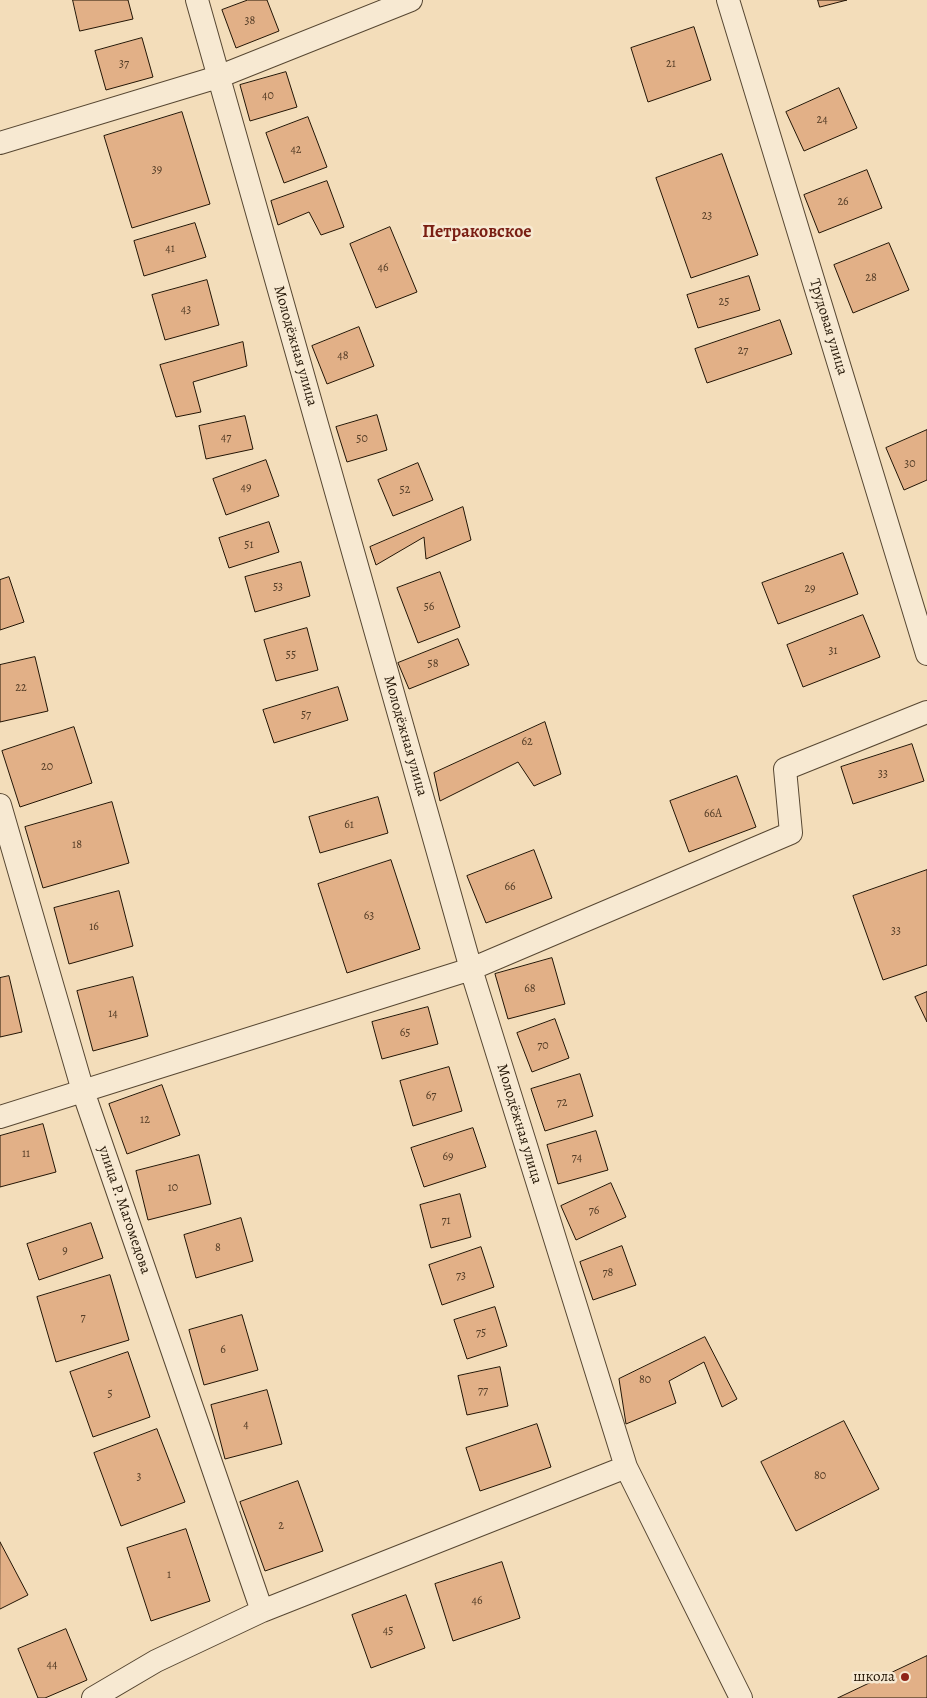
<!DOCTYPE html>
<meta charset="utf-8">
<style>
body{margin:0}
canvas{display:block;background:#f3ddba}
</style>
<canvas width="927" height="1698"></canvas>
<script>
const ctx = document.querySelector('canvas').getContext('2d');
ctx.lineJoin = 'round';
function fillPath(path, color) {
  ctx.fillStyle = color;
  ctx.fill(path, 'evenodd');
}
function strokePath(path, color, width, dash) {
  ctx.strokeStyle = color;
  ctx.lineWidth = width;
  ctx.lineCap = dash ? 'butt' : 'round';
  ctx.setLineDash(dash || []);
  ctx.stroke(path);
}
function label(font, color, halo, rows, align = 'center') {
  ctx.font = font + ' Alegreya,serif';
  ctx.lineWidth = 5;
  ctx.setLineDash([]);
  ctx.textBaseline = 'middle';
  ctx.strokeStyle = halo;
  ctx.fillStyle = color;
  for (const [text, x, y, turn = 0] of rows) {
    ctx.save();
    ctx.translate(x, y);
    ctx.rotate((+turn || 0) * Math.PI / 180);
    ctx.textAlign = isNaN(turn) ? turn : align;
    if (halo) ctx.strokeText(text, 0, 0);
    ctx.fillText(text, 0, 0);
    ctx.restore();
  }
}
const building = new Path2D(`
 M73,0H128L133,19L80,31Z
 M248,0H267L279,31L236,48L222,10Z
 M818,0H847L820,7Z
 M694,27L711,80L648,102L631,48Z
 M142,38L153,77L106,90L95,51Z
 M286,72L297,107L250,121L240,85Z
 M839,88L857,128L804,151L786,112Z
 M182,112L210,204L132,228L104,136Z
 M308,117L327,167L284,183L266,133Z
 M722,154L758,255L691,278L656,178Z
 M867,170L882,208L819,233L804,195Z
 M327,181L344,227L321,235L309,212L278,225L271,201Z
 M195,223L206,257L144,276L134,241Z
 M390,227L417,292L376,308L350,244Z
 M889,243L909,290L853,313L834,265Z
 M749,276L760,310L698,328L687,295Z
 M207,280L219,325L165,340L152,295Z
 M780,320L792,354L707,383L695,349Z
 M359,327L374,366L327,384L312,346Z
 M243,342L247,366L193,382L201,412L176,417L160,365Z
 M377,415L387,450L347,462L336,427Z
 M245,416L253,449L206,459L199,426Z
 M927,430V480L904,490L886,448Z
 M266,460L279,496L226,515L213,479Z
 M418,463L433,500L393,516L378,480Z
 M463,507L471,540L426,559L424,537L376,565L370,547Z
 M269,522L279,552L229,568L219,538Z
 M843,553L858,594L778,624L762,583Z
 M301,562L310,596L255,612L245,577Z
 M440,572L460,627L418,643L397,588Z
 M9,577L24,622L0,630V580Z
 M863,615L880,657L803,687L787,645Z
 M307,628L318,670L276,681L264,640Z
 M458,639L469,665L409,689L398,663Z
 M35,657L48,711L0,722V665Z
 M338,687L348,720L274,743L263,710Z
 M545,722L561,774L534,786L518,762L440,801L434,773Z
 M74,727L92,783L20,807L2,751Z
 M912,744L924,781L853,804L841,767Z
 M737,776L756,827L689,852L670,801Z
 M378,797L388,833L320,853L309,817Z
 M112,802L129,863L43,888L25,827Z
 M534,850L552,898L486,923L467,876Z
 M391,860L420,949L347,973L318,884Z
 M927,870V965L883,980L853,896Z
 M119,891L133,946L69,964L54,908Z
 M552,958L565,1004L508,1019L495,974Z
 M9,976L22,1032L0,1037V978Z
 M133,977L148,1036L93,1051L77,991Z
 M927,992V1022L915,997Z
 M428,1007L438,1044L382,1059L372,1022Z
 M555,1019L569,1058L532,1072L517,1033Z
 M449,1067L462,1111L413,1126L400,1081Z
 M580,1074L593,1116L545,1131L531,1089Z
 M162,1085L180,1135L127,1154L109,1104Z
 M43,1124L56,1172L0,1187V1136Z
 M473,1128L486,1167L424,1187L411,1148Z
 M596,1131L608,1170L558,1184L547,1145Z
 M199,1155L211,1204L148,1220L136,1171Z
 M611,1183L626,1217L576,1240L561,1206Z
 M460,1194L471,1237L431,1248L420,1205Z
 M241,1218L253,1261L196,1278L184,1235Z
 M91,1223L103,1258L39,1280L27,1244Z
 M622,1246L636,1285L593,1300L580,1262Z
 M481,1247L494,1287L442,1305L429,1265Z
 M110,1275L129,1340L56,1362L37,1297Z
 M495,1307L507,1346L467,1359L454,1320Z
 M242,1315L258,1370L204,1385L189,1330Z
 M705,1337L737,1399L722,1407L704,1362L669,1381L676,1403L626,1424L619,1379Z
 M128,1352L150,1417L93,1437L70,1372Z
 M500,1367L508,1406L467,1415L458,1376Z
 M267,1390L282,1444L225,1459L211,1405Z
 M844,1421L879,1489L796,1531L761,1462Z
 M537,1424L551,1467L480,1491L466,1448Z
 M157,1429L185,1502L121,1526L94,1453Z
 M298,1481L323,1551L265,1571L240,1502Z
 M186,1529L210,1601L151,1621L127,1548Z
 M0,1542L28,1595L0,1609Z
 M502,1562L520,1618L453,1641L435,1584Z
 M406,1595L425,1648L371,1668L352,1615Z
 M66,1629L87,1680L45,1698H38L18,1649Z
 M927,1656V1698H838Z`);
fillPath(building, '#e2b087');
strokePath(building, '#231505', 1);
const minor = new Path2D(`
 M197,0L471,969L626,1467
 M728,0L927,654
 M0,143L218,77L411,0
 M0,805L83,1091L262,1611
 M0,1117L471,969L791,833L785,769L927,712
 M93,1698L156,1661L262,1611L626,1467L741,1698`);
strokePath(minor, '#574732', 24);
strokePath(minor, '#f7e9d2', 22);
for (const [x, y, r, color] of [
 [905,1677,5,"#8f2418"]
]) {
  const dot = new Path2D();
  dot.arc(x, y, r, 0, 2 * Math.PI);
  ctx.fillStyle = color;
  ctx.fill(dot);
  strokePath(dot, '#f7e9d2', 2);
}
label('12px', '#533c26', null, [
 ["38",250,21],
 ["37",124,64],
 ["21",671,64],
 ["40",268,96],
 ["24",822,120],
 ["42",296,150],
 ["39",157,170],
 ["26",843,202],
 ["23",707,216],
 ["41",170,249],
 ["46",383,268],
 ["28",871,278],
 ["25",724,302],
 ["43",186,310],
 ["27",743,351],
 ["48",343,356],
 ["47",226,438],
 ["50",362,439],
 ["30",910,464],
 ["49",246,488],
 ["52",405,490],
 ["51",249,545],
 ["53",278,587],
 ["29",810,589],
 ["56",429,607],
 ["31",833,651],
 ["55",291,655],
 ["58",433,664],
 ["22",21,688],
 ["57",306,715],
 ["62",527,742],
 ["20",47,767],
 ["33",883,774],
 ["66А",713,814],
 ["61",349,825],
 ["18",77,845],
 ["66",510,887],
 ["63",369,916],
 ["16",94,927],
 ["33",896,931],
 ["68",530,989],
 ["14",113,1014],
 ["65",405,1033],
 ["70",543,1046],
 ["67",431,1096],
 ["72",562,1103],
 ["12",145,1120],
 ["11",26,1154],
 ["69",448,1157],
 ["74",577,1158],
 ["10",173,1188],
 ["76",594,1211],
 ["71",446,1221],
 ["8",218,1248],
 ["9",65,1251],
 ["78",608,1273],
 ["73",461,1276],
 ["7",83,1318],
 ["75",481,1333],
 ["6",223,1350],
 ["80",645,1380],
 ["77",483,1391],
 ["5",110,1394],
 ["4",246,1425],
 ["80",820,1476],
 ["3",139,1477],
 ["2",281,1526],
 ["1",169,1575],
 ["46",477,1601],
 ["45",388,1631],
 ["44",52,1665]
]);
label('15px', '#231505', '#f7e9d2', [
 ["Трудовая улица",828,327,73],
 ["Молодёжная улица",295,346,74],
 ["Молодёжная улица",405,736,74],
 ["Молодёжная улица",519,1124,73],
 ["улица Р. Магомедова",124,1210,71]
]);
label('15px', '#231505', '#f7e9d2', [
 ["школа",895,1677]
], 'right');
label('bold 18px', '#7a1f14', '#f7e9d2', [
 ["Петраковское",477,233]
]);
</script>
